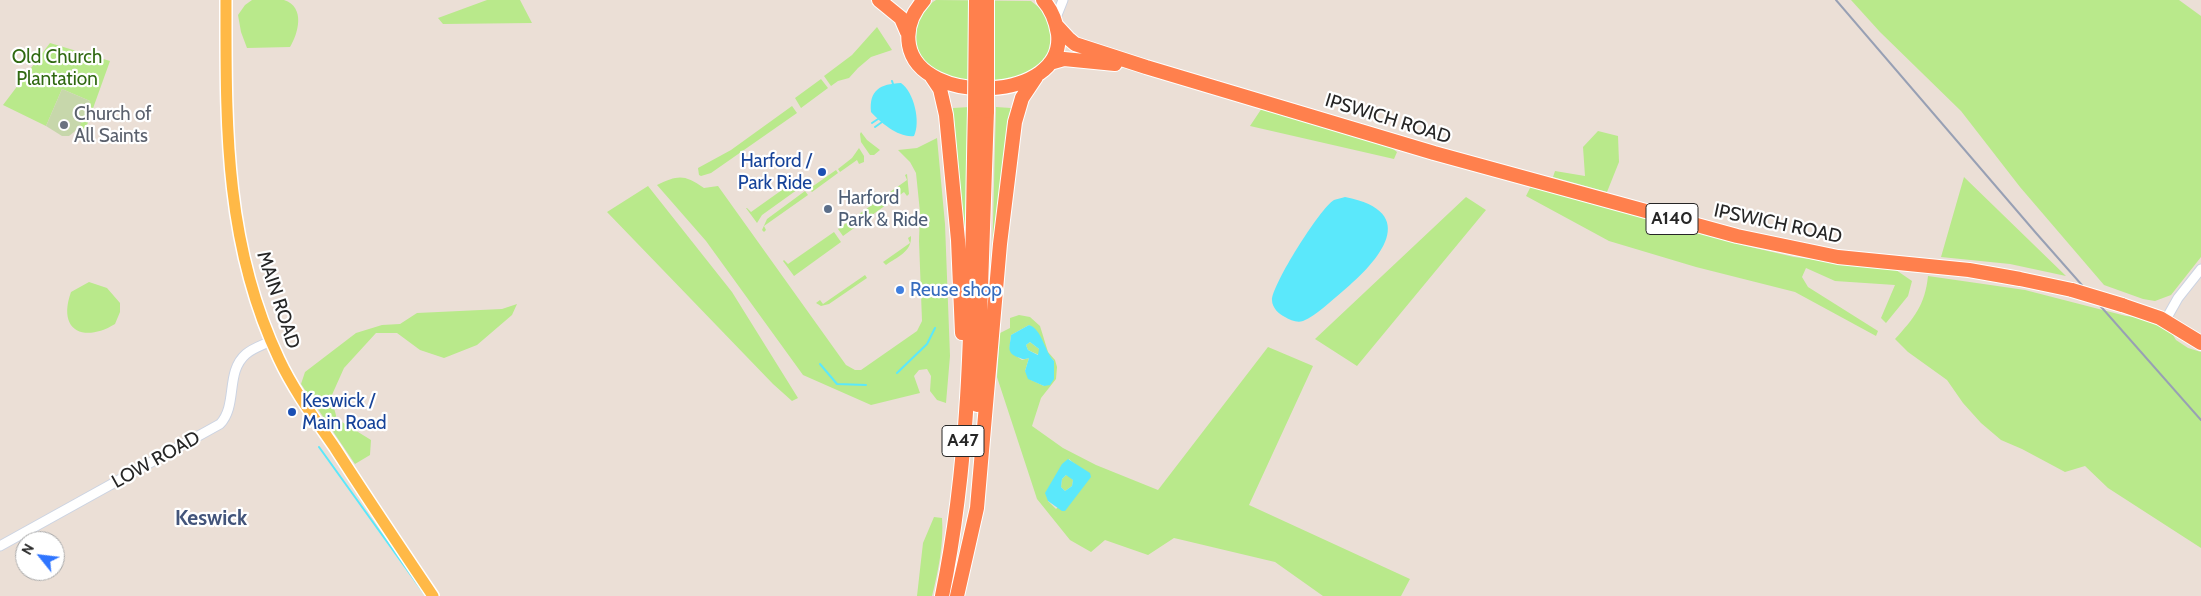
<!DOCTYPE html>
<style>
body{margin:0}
#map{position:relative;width:2201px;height:596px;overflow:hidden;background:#ebdfd6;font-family:Cabin,sans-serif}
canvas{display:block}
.north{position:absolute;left:15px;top:531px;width:50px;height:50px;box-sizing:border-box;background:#fff;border:1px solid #a8a8a8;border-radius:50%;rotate:299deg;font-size:14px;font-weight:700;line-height:20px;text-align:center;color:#262626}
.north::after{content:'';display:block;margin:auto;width:18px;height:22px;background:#2f75ff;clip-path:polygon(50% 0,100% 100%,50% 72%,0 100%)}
</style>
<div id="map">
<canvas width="2201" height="596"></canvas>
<div class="north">N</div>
</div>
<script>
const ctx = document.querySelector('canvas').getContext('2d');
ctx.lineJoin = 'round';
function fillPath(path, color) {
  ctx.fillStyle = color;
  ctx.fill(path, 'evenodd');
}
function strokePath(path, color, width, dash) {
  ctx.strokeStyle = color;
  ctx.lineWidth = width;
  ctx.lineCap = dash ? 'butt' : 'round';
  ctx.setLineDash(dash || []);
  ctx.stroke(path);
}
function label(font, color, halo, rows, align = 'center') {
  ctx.font = font + ' Cabin,sans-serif';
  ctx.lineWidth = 4.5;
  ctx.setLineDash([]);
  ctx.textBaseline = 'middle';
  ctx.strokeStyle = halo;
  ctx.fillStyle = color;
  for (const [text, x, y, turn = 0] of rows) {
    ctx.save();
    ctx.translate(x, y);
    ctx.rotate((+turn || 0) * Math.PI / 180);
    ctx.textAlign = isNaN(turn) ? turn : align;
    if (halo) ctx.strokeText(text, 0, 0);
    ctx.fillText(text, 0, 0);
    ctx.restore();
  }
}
fillPath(new Path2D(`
 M252,0C262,0 276,0 284,0C306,7 298,34 290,47L247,48L241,32L238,15L245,5Z
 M487,0H520L532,23L443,24L438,18Z
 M936,0L1031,1L1041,9L1048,21L1051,33L1049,52L1037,70L1001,83L953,80L928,69C924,60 916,49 915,40C912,24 923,8 936,0Z
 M1851,0H2179L2201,16V257L2171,295L2155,301L2143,299L2104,285L2020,187L1961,111L1880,32Z
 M877,27L892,50L871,57L858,68L849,78L838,81L831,86L824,76L852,55Z
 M50,43L110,61L87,125L81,132H76L90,101L62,89L46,126L3,105Z
 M821,79L828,88L801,108L795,98Z
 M792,106L797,113L711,173L701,176L699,175L698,168L731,150Z
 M970,107L968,300L953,108Z
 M996,107L1011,108L992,261Z
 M1262,108L1384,142L1397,152L1394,159L1250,126Z
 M1598,131L1618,136L1619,162L1607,192L1553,177L1555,171L1585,176L1583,147Z
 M861,132L867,140L880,150L874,155H870L861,142L860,134Z
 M937,138L945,224L950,356L946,403L937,400L930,391L931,376L927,369L919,370L914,376L920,393L871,405L803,375L706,241L657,185C678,175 684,174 704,188L718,186L846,365L855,370H861L917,331L922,321L919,241L920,212L916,173L910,162L898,150L917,148Z
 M859,148L864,156V162L859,164L857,160L840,172L838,169L852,158Z
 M836,170L838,173L812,192L809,189Z
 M907,174L909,194L907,196L904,192L843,236L838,229L907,180L905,175Z
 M1964,177L2066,276L2010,264L1941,257Z
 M796,180L801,187L762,215L757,223L746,208H747L751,212Z
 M648,186L732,292L798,398L792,401L773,384L607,212Z
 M1531,186L1746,246L1794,257L1896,270L1912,281L1908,296L1886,323L1881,318L1895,285L1835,281L1806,268L1802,277L1808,287L1878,331L1876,336L1795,292L1696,267L1609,241L1526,196Z
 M805,191L808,195L764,226L766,230L764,232L762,230L767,219Z
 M1466,197L1486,210L1357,366L1315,339Z
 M834,232L841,242L794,276L783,261L784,260L788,264Z
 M911,236C912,252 897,257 886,265L883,262L910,243L908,238Z
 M865,275L867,278L829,304L821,306L816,303L820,300L823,304Z
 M1928,276L2025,290L2126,316L2146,318L2168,327L2176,340L2188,348L2201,352V548L2108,488L2085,466L2065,472L2022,449L2001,440L1981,423L1963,403L1947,380L1908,352L1895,339C1914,318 1925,305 1928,276Z
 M89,282L107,288L120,303V312L115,324C84,343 57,331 71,292Z
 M517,304L512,315L477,345L444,358L420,350L397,333H376L344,368L331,397L337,419L371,440L370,455L355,464L301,384L305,372L356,333L382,325L400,324L417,313L502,309Z
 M1019,315L1030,317L1040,326L1048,352L1055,360L1057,367L1056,379L1041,398L1032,426L1063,448L1096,465L1158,490L1268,347L1313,366L1249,505L1410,579L1401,596H1323L1275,562L1174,538L1148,555L1105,540L1091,552L1070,540L1037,499L997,377L1000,333L1010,328V318ZM1029,325C1045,336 1041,349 1054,361L1044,386L1031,380L1025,371L1029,358L1022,360C1008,350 1009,353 1011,335ZM1069,459L1090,477L1056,509L1048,501Z
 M1030,342L1039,349V355L1028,350L1026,345Z
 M1066,475L1070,476L1073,480L1072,486L1065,491L1061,487L1062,479Z
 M934,517L942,518C944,543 938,572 932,596H917L923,543Z`), '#b9e98b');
fillPath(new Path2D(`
 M62,89L90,101L79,128L69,136H62L46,126Z`), '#c7d7ab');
fillPath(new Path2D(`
 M901,83C914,92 921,122 914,136C899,138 881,123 871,112C869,90 880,84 901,83Z
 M1345,197C1422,212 1379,261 1343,291C1331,301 1317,315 1303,321C1297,323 1290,320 1285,317C1279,314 1272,308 1272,300C1272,285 1320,208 1334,200C1337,199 1342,198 1345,197Z
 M1029,325C1042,329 1044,351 1054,361V379L1050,385L1044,386L1028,379L1025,371L1029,358C1023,360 1023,359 1017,357C1006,352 1010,347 1011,335ZM1030,342L1039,349L1038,355L1028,350L1026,345Z
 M1068,459L1090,473L1091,477L1065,511H1062L1048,501L1045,493L1062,464ZM1066,475L1073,480L1072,486L1065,491L1061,487L1062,479Z`), '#5be8fb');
strokePath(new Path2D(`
 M892,81L893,84
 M872,123L878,119
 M875,127L882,122
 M820,364L837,384L866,385
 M897,373L927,344L935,328
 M319,447L426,596`), '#5be8fb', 2);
const minor = new Path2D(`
 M1055,20L1063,0
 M2165,321L2178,298L2201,269
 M0,546L220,424C238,405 225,372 246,354C253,348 263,345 271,341`);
const major = new Path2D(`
 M226,0C226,125 224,243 279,359C294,391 315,419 335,448C367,498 400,547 433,596`);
const highway = new Path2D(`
 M879,0L901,18L907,32
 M924,0C912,13 906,27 909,45C920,107 1066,102 1058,34C1056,21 1052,10 1043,0
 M1056,25L1068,38L1075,44L1146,67L1434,153L1737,236L1838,257L1969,270L2020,279L2072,290
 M1050,63L1064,59L1115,64
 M932,77L940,89L946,115L958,240L962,333
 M2122,305L2160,318L2201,343
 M977,405L987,111
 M942,596C975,437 971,271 975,109
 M957,596L977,508L1000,244L1015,122L1022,98L1036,77`);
strokePath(minor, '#cbd3e2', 11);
strokePath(major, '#fff', 14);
strokePath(highway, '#fff', 16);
strokePath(minor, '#fff', 9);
strokePath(major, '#ffb947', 11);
strokePath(highway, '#ff804d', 14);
strokePath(new Path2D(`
 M1836,0L2036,233L2201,420`), '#98a0b4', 2);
const highwayBridge = new Path2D(`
 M975,109L976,0
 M987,111V0
 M2072,290L2122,305`);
strokePath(highwayBridge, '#fff', 16, []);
strokePath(highwayBridge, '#ff804d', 14);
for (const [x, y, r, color] of [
 [64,125,5,"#6b7280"],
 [822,172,5,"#1a4fb4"],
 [828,209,5,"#5c6f8a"],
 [900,290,5,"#3f7fe0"],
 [292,412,5,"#1a4fb4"]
]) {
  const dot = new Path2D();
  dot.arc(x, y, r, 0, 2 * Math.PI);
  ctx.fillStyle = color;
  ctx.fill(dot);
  strokePath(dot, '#fff', 2);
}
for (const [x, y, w] of [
 [1672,219,52],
 [963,441,42]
]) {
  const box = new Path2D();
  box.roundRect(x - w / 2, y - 15.5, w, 31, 4);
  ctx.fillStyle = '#fff';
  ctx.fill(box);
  strokePath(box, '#262626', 1);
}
label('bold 18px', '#262626', null, [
 ["A140",1672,219],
 ["A47",963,441]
]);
label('19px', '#306911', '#fff', [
 ["Old Church",57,57],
 ["Plantation",57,79]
]);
label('19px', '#5b616d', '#fff', [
 ["Church of",74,114],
 ["All Saints",74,136]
], 'left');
label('19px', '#262626', '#fff', [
 ["IPSWICH ROAD",1388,119,17],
 ["IPSWICH ROAD",1778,224,12],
 ["MAIN ROAD",278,300,72],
 ["LOW ROAD",156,460,-29]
]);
label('19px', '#164399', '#fff', [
 ["Harford /",812,161],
 ["Park Ride",812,183],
 ["Keswick /",302,401,"left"],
 ["Main Road",302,423,"left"]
], 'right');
label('19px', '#4e5e75', '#fff', [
 ["Harford",838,198],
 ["Park & Ride",838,220]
], 'left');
label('19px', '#366cbe', '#fff', [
 ["Reuse shop",910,290]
], 'left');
label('bold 21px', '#43557b', '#fff', [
 ["Keswick",211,519]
]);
</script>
